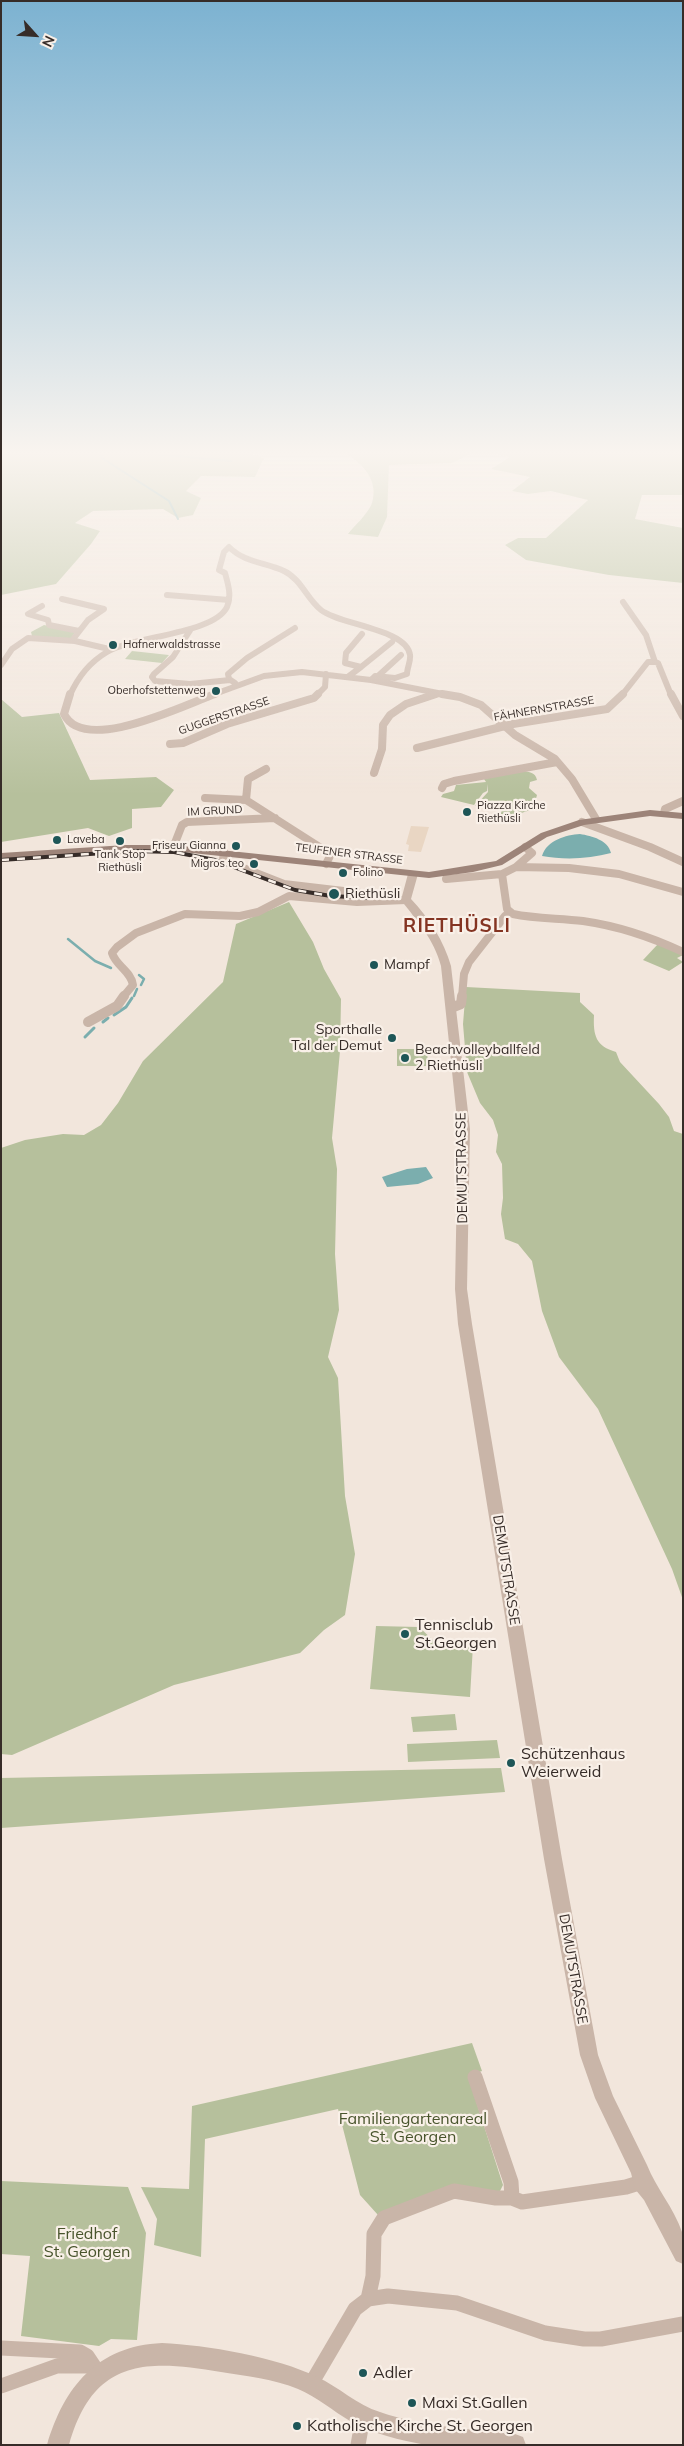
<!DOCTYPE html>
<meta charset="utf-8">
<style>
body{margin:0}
#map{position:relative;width:684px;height:2446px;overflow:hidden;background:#f2e6dc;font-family:Mulish,sans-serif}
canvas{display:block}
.frame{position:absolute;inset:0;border:2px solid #362c28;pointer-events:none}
.north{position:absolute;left:10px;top:10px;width:50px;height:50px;-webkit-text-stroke:4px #f9f0e8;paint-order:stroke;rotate:116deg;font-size:14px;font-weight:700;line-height:20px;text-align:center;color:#362c28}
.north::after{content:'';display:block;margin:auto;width:18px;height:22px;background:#362c28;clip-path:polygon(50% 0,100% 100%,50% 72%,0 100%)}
</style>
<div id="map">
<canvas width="684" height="2446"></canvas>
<div class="frame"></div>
<div class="north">N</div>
</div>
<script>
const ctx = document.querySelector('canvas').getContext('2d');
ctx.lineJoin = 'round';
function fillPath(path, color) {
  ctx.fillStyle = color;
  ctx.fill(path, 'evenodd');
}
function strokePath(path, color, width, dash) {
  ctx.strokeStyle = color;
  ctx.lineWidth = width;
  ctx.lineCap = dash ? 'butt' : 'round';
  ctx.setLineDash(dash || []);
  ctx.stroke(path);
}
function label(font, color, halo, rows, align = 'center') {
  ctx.font = font + ' Mulish,sans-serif';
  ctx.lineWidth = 4.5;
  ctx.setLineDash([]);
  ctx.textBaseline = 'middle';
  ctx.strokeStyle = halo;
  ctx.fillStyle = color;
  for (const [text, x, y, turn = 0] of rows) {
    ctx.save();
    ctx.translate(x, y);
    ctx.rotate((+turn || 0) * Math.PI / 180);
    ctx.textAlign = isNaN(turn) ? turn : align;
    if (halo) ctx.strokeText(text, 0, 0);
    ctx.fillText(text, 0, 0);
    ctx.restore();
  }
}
fillPath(new Path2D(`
 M1,453H249L264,458L255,477L201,476L186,491L201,498L193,515L178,518L163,509L93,511L75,523L100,531L91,544L56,584L1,595Z
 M344,453H473L452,463L389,465L387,517L378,537L348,534C354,526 368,514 372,503C379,480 362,462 344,453Z
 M491,453H683V495H642L635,519L683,528V583L609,575L526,560L505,545L518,538H546L588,500L551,491L528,494L512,491L530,477L491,469L510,457Z
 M44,625L75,632L71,639L32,636L31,632Z
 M132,651L169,655L162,663L125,659Z
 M1,699L22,717L59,713L90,780L156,777L174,790L161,807L132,809V828L109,836L88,828L1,842Z
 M522,771C530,772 535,772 537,780L530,782L529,788L537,795L533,809L504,819L497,814L502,812L500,810L505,807C492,797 490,801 475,806L488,792L487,784V791L483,793L474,805L441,797L443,794L454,791L456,785L486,782L484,779Z
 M289,902L313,942L324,969L341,999L340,1051L332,1138L337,1169L335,1254L339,1310L328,1357L338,1378L345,1496L355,1554L345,1615L324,1630L300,1653L174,1685L12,1755L1,1754V1148L25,1140L63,1134L84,1135L101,1125L118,1103L143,1061L223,982L236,924Z
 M658,944L683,955L677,958L683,962L669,971L643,960Z
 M466,987L580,993V1002L594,1015C593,1036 596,1046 616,1052L620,1062L659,1104L669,1117L674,1131L683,1134V1600L672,1569L598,1409L559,1357L542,1311L532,1261L518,1244L505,1239L501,1214L503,1198L502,1164L496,1152L498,1135L493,1120L480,1103L467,1072L463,1024Z
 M397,1049H427L428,1066H397Z
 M376,1626L419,1627L436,1643L473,1645L470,1697L370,1689Z
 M455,1714L457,1730L413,1732L411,1717Z
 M497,1740L500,1758L408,1762L407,1744Z
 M501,1768L505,1792L1,1828V1778Z
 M472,2043L482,2071L468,2076L503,2185L499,2193L459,2187L378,2215L360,2195L338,2109L205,2139L201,2257L154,2245L157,2219L141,2187L189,2189L192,2106Z
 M1,2181L128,2187L146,2233L137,2340L111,2339L99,2346L21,2336L30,2256L1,2254Z`), '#b6c09c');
fillPath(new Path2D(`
 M411,826L429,827L421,852L408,851L409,845L406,844Z`), '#e9d6c3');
fillPath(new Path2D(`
 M580,834C592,836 608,840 611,853C589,859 564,860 542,856C547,840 566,835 580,834Z
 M426,1167L433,1178L418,1184L387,1187L382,1177L407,1169Z`), '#7baeae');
strokePath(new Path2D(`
 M101,453L102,458L169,501L178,519
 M144,453L231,461`), '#7baeae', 2);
strokePath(new Path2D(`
 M68,939L95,961L111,968
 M139,975L144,979L141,985
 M134,996L137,989`), '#7baeae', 2.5);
strokePath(new Path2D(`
 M114,1015L126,1007L132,998
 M103,1022L108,1018
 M85,1037L94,1028`), '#7baeae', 3);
strokePath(new Path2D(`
 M167,595L229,600
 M62,599L104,609L88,620L74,638L75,641
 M623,602L646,635L655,662L658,663L671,695
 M42,606L28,614L48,620L49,625L79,631
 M191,629L173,657L154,674L152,677L155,681L190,684L230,680
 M1,665L12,649L28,638L75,641L109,649
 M361,667L392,642
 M349,676L361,667L345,663L346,653L362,634
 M378,676L401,655
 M371,680L448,695
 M235,683L229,679L228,674L247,658L295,628
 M70,695C78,677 90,662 107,652C134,636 214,634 227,607C232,596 228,584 225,573L219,570L224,552L229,547C245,563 265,562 284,571C301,579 307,599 321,610C340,625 407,629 410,655C411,661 407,668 407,674L395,678L375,676L371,680
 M212,695L264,676L302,672L371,680
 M317,695L325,687L326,674
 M432,695L437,693
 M622,695L648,662H655`), '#c9b5a8', 6);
strokePath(new Path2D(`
 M70,694L64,714C84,755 184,705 215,694
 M442,694L460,697L481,705L515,735L555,759L572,779L596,819
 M671,694L683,716
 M170,744L183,743L227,724L314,698L318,694
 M417,748L513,724L607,709L623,694
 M266,769L248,779L246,800L329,853L330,856L326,864
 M374,773L382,749L383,725L390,715L406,704L436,694
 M442,788L444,784L454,781L557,762
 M205,798L246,800
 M664,813L665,809L683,801
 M582,822L650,847L683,862
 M173,848L182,825L187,822L275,818
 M224,852L223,860L284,884L369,894
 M516,867L532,853L525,847
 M502,874L507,909L513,914C536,919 560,918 583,921C618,926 651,937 683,952
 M446,879L502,874L516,867L569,868L619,874L683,892
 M123,997L133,985C131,971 116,966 112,953L117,947L136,933L185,914L240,916L258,912L289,896L357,902L406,900
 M462,997L464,974L469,962L505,916L510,913`), '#c9b5a8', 8);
strokePath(new Path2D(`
 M451,1008L461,1004L462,996
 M88,1022L117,1006L124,996`), '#c9b5a8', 10);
strokePath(new Path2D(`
 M475,2077L511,2182L512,2198
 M368,2299L373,2276L374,2234L384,2218L454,2191L496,2198H512L522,2202L626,2187L642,2182
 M1,2348L80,2352L87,2356L99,2374
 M311,2384L355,2309L368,2299L388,2296L457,2303L545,2333L584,2339H601L683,2324
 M1,2386L57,2366H92
 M358,2445L363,2417`), '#c9b5a8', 15);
fillPath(new Path2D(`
 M413,871L418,874L411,899C429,918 444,941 451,966L470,1129L467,1289L472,1324L562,1859L598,2055L613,2096L647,2165C656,2188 674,2208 682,2232C684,2241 683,2254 683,2264L676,2261L644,2200L635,2189L631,2173L595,2098L580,2055L544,1859L458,1324L455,1289L458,1129L441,966C434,939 417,921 401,900L408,874Z
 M162,2343C206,2345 277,2357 317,2377C339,2387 357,2405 380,2412C423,2427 470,2429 515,2434L523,2437L526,2445H426C400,2440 373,2434 350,2421C333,2411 317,2397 298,2389C274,2379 246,2376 221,2372C145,2359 93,2359 69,2445H47C64,2387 97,2346 162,2343Z`), '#c9b5a8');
fillPath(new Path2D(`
 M650,810L683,813V819L650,816L584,825L547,837L502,865L473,872L429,878L173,851H126L1,859V853L126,845H173L429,872L496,861L541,833L579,820Z`), '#9d8479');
const rail = new Path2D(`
 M1,860L134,851L174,852L215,860L295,890L331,896L371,898`);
strokePath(rail, '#362c28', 4);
strokePath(rail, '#f9f0e8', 2.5, [8]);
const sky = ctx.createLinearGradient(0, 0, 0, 795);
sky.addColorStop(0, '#7cb2d1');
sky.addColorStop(0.57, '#f9f4ef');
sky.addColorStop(1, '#f9f4ef00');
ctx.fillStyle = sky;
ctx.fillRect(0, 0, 684, 795);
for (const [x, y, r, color] of [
 [113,645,5,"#1e5657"],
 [216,691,5,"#1e5657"],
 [467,812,5,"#1e5657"],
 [57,840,5,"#1e5657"],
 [120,841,5,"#1e5657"],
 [236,846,5,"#1e5657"],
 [254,864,5,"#1e5657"],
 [343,873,5,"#1e5657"],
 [334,894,6,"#1e5657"],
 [374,965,5,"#1e5657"],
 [392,1038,5,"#1e5657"],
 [405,1058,5,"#1e5657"],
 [405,1634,5,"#1e5657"],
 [511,1763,5,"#1e5657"],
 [363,2373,5,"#1e5657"],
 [412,2403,5,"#1e5657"],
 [297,2426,5,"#1e5657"]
]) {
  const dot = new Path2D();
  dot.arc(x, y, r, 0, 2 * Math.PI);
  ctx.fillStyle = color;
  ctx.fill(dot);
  strokePath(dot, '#f9f0e8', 2);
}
label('11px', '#362c28', '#f9f0e8', [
 ["Hafnerwaldstrasse",123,645],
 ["Oberhofstettenweg",206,691,"right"],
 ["Piazza Kirche",477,806],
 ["Riethüsli",477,819],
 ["Laveba",67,840],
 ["Friseur Gianna",226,846,"right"],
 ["Tank Stop",120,855,"center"],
 ["Riethüsli",120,868,"center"],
 ["Migros teo",244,864,"right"],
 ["Folino",353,873]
], 'left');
label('11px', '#362c28', '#f9f0e8', [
 ["FÄHNERNSTRASSE",544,709,-10],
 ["GUGGERSTRASSE",224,716,-19],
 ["IM GRUND",215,811,-3],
 ["TEUFENER STRASSE",349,854,7]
]);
label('14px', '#362c28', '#f9f0e8', [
 ["Riethüsli",345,894],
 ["Mampf",384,965],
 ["Sporthalle",382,1030,"right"],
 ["Tal der Demut",382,1046,"right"],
 ["Beachvolleyballfeld",415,1050],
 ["2 Riethüsli",415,1066]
], 'left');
label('14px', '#362c28', '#f9f0e8', [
 ["DEMUTSTRASSE",462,1168,-91],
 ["DEMUTSTRASSE",506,1570,81],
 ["DEMUTSTRASSE",573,1969,80]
]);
label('16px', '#362c28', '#f9f0e8', [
 ["Tennisclub",415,1625],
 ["St.Georgen",415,1643],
 ["Schützenhaus",521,1754],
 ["Weierweid",521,1772],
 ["Adler",373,2373],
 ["Maxi St.Gallen",422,2403],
 ["Katholische Kirche St. Georgen",307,2426]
], 'left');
label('16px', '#48542c', '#f9f0e8', [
 ["Familiengartenareal",413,2119],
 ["St. Georgen",413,2137],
 ["Friedhof",87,2234],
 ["St. Georgen",87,2252]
]);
ctx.letterSpacing = '1px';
label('bold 19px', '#843422', '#f9f0e8', [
 ["RIETHÜSLI",457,926]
]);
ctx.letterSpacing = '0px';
</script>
